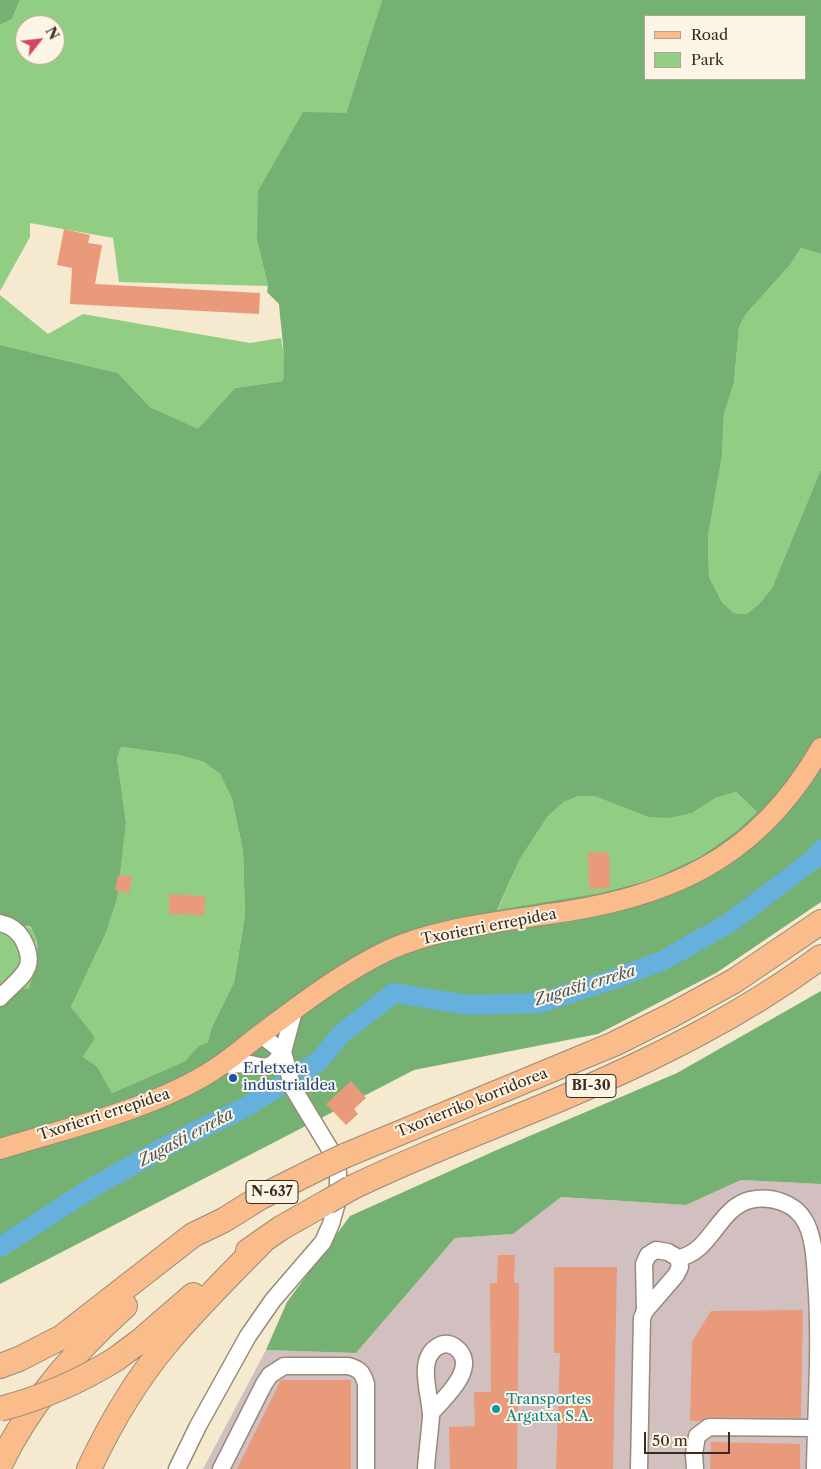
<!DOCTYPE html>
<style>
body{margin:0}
#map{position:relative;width:821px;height:1469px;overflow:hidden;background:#f5e9d0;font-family:"Libre Caslon Text",serif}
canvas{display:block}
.legend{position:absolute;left:644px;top:15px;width:162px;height:65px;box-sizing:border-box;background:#fcf5e5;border:1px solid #afa495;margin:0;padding:6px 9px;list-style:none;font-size:15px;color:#3b2a1e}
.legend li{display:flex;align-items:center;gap:10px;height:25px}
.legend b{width:25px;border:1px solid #afa495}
.north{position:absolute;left:15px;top:15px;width:50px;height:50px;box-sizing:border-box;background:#fcf5e5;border:1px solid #afa495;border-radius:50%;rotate:61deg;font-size:14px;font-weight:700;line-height:20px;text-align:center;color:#3b2a1e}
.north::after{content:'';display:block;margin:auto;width:18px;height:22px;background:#d1495b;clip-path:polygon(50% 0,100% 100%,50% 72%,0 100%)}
.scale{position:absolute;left:644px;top:1432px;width:86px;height:22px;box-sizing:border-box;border:2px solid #3b2a1e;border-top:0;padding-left:6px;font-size:15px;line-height:18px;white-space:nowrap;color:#3b2a1e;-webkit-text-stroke:4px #fcf5e5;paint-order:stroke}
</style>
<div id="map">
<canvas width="821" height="1469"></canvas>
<ul class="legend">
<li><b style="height:6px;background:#f9bc8a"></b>Road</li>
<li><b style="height:14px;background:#91ce84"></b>Park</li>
</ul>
<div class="north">N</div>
<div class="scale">50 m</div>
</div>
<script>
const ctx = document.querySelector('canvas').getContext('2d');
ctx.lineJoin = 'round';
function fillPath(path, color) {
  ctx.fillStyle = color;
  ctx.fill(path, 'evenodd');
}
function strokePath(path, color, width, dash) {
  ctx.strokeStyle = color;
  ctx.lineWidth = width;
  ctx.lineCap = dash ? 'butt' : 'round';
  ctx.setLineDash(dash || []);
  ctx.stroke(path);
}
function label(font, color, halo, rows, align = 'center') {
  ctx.font = font + ' "Libre Caslon Text",serif';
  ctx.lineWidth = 4;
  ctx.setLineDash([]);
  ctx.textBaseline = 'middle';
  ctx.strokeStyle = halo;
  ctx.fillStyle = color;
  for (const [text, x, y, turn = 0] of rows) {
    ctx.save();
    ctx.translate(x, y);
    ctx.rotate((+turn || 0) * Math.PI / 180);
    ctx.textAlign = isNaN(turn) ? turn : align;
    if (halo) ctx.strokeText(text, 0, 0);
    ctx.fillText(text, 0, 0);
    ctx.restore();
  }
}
fillPath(new Path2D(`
 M741,1180L821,1184V1469H203L266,1350L356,1353L455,1238L513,1234L560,1197L686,1205Z`), '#d2bfc0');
fillPath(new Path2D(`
 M20,0H382L346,113L257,240L268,286L119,282L113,238L30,223V237L0,291V24H2L12,19ZM25,25H55V55H25Z
 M801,248L821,254V469L772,588L759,604L746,614L734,613L722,604L709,577L708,536L722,456L724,414L734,383L739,327L746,314L790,265Z
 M0,295L48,334L83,314L250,343L281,338L285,363L283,381L235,388L199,430L150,407L118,373L0,345Z
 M121,747L179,755L204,762L220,774L232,799L243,851L245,915L234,982L211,1029L208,1042L199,1047L185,1061L112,1093L97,1066L83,1057L94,1040L71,1007L105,935L126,822L117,758Z
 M736,792L757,812L735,832L701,856L650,880L600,893L497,911L520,859L548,816L564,802L579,796H594L648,817L692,813L716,798Z
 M27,926C46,933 32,974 29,990L14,988L0,992V928L10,931Z`), '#91ce84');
fillPath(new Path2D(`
 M0,0H20L12,19L2,24H0Z
 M382,0H821V254L801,248L790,265L746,314L739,327L734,383L724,414L722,456L708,536L709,577L722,603L734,613L746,614L759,604L772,588L821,469V902L716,973L598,1034L414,1070L0,1284V992L14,988L29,989C33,971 43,948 33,931C31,928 31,926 27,926C15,925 17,933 0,928V345L118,373L150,407L198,429L235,388L283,381C286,356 281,330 279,304L267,292L268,286L257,240L258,191L303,112L346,113ZM645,16H805V79H645ZM121,747L179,755L204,762L220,774L232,799L243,851L245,915L234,982L211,1029L208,1042L199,1046L185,1061L112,1093L97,1066L83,1057L94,1040L93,1035L71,1007L105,935L117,898L126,822L117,758ZM736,792L757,812L735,832L701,856L650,880L600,893L497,910L520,859L548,816L564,802L579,796H594L648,817L668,818L692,813L716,798Z
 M821,991V1184L741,1180L686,1205L561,1197L513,1234L455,1238L356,1353L266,1350L287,1302L350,1216L499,1149L677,1073Z`), '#74b172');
strokePath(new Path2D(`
 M0,1247L95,1186L174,1142L244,1108L318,1062L341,1034L394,993L468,1005L540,1003L614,979L664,960L731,922L815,858L821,850`), '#66b0de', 20);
fillPath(new Path2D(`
 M64,229L90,235L88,243L102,245L95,284L260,293L259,314L70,304L72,268L57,265Z
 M609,852L610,888L589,889L588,853Z
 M118,875L132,877L129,893L115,890Z
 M169,894L205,896L204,915L169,914Z
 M351,1081L366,1098L354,1109L358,1114L346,1125L326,1104Z
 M498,1255H515L514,1283H519L517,1469H450L449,1427L475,1426L474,1392H491L490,1283H497Z
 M554,1267H617L613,1469H556L560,1353H554Z
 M803,1310L801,1418L709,1417L700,1421H690L692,1342L711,1311Z
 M281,1380H351V1469H237Z
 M711,1442L800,1444V1469H710Z`), '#e99a7a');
const minor = new Path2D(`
 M0,923C10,925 17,930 22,938C40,970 19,977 0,998
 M221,1065L251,1064L264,1067L273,1064L283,1052L294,1011
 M678,1258C711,1253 718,1208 750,1200C771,1195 796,1203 806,1223C814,1239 815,1261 816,1279C821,1342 816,1406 815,1469
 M645,1311L644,1264L648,1255L656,1250L668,1252L678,1258
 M177,1469L198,1426L248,1336L273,1300L323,1242L331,1224L338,1199V1173L331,1151L293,1088L283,1052L261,1035
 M221,1469L264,1384L270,1375L284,1366H348C360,1369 363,1373 366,1384V1469
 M426,1469C427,1451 430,1433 431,1416C431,1397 416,1360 437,1347C443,1343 449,1343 455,1347C481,1366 444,1398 431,1413
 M639,1469L642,1318L645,1311L676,1275L680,1267L678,1258
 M695,1469L694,1454L697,1436L709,1427L816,1428`);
const major = new Path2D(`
 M0,1149C70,1127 150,1110 212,1071C228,1061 242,1049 257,1037C300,1005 342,972 391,949C436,929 493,923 542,915C667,898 756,862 821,748`);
const highway = new Path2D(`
 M344,1156L614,1044L672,1015L734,981L821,922
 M351,1188C421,1154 494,1127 565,1097C654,1059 743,1015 821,957
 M248,1251L281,1228L327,1202
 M116,1359L140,1341L193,1295
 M0,1366L19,1359L62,1337L193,1235L224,1220L261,1197L321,1167
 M0,1465C29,1404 75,1351 125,1306
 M89,1469C110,1424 136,1380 167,1343C197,1307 230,1275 262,1242`);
strokePath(minor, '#988a77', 19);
strokePath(major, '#988a77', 22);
strokePath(highway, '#988a77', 26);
strokePath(minor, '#fff', 16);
strokePath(major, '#f9bc8a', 20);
strokePath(highway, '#f9bc8a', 24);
const highwayBridge = new Path2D(`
 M321,1167L344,1156
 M327,1202L351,1188
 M0,1409C42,1398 79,1382 116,1359`);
strokePath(highwayBridge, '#988a77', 26, []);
strokePath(highwayBridge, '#f9bc8a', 24);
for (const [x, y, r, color] of [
 [233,1078,5,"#1a4fb4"],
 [496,1409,5,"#0f9aa8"]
]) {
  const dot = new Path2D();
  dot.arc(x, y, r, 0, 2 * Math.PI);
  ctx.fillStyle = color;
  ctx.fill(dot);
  strokePath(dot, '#fcf5e5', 2);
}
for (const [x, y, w] of [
 [591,1086,50],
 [272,1192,52]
]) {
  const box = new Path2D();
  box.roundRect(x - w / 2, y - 11.5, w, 23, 4);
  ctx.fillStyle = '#fcf5e5';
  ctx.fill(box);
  strokePath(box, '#3b2a1e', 1);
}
label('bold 14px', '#3b2a1e', null, [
 ["BI-30",591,1086],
 ["N-637",272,1192]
]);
label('15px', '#3b2a1e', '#fcf5e5', [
 ["Txorierri errepidea",489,927,-11],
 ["Txorierriko korridorea",472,1103,-22],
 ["Txorierri errepidea",104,1115,-18]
]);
label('15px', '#164399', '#fcf5e5', [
 ["Erletxeta",243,1069],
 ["industrialdea",243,1086]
], 'left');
label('15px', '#0d838f', '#fcf5e5', [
 ["Transportes",506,1400],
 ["Argatxa S.A.",506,1417]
], 'left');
label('italic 16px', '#4a5961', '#fcf5e5', [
 ["Zugasti erreka",585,986,-17],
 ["Zugasti erreka",186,1138,-28]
]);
</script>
